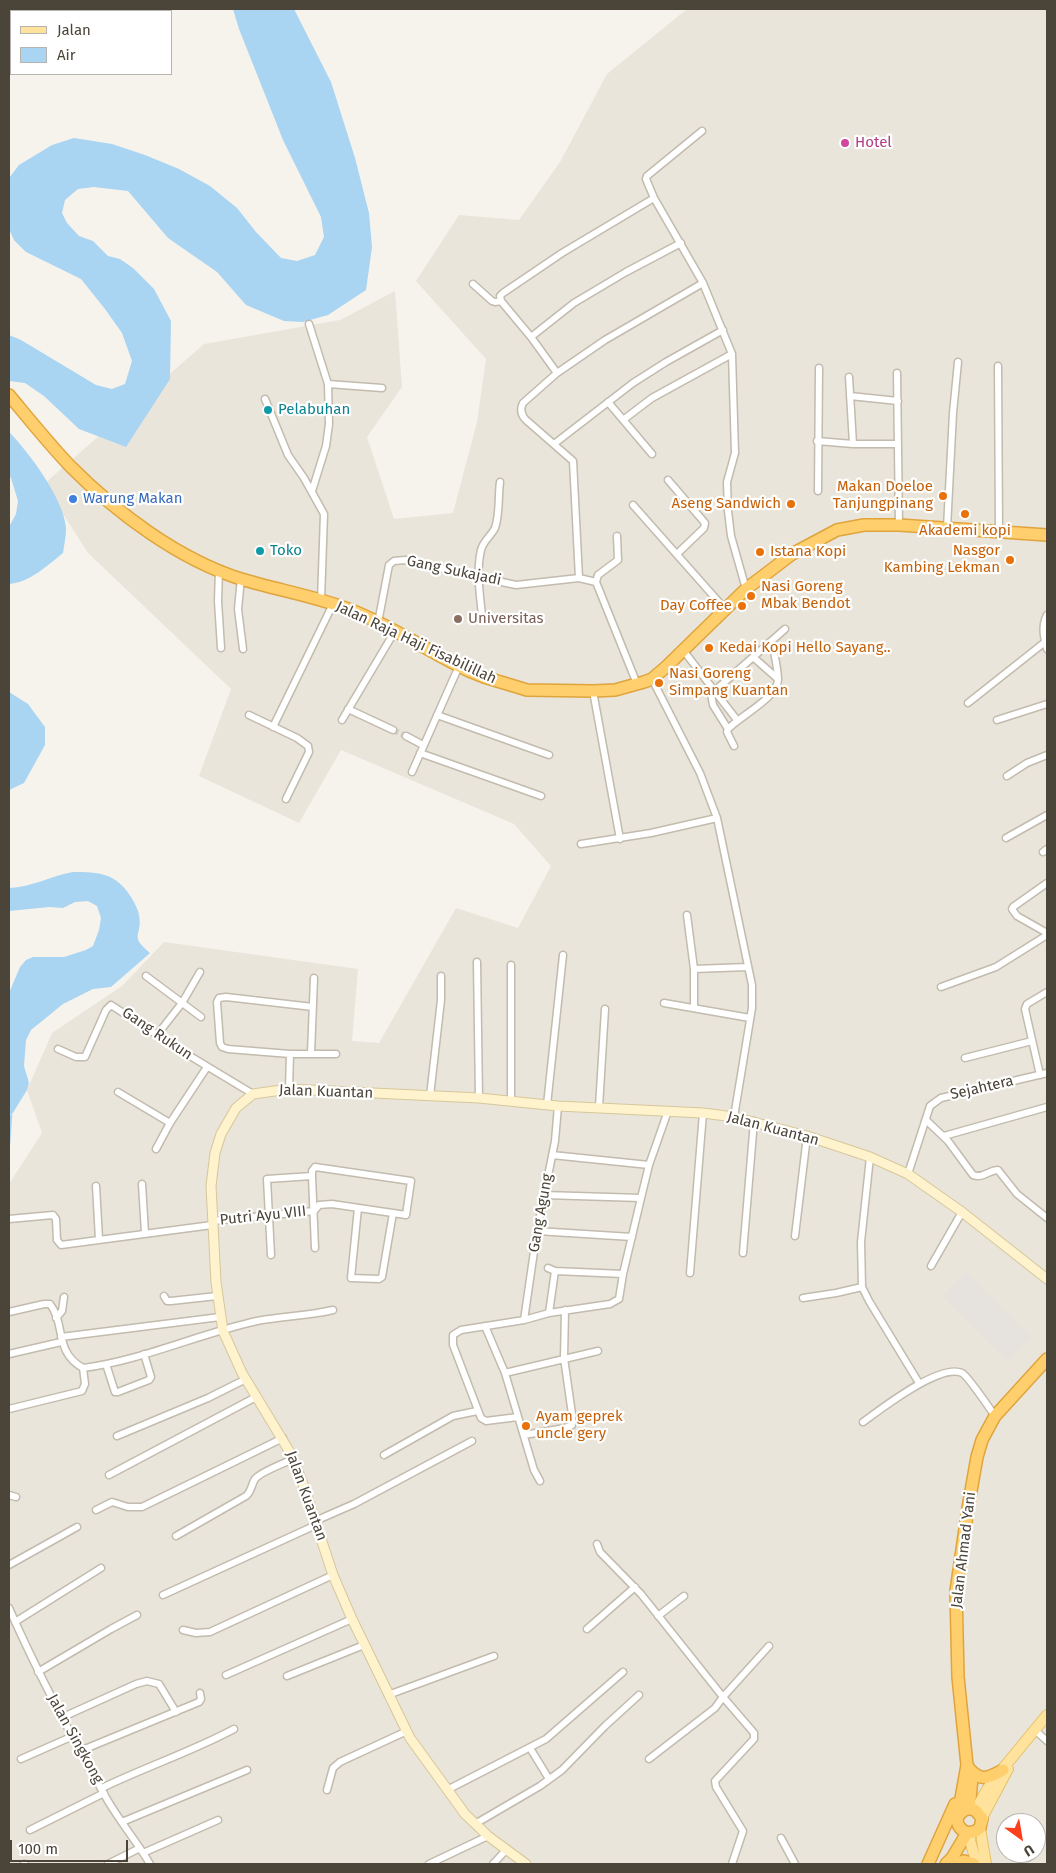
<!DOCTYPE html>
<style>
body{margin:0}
#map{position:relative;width:1056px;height:1873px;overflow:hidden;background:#f6f3ec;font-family:"Fira Sans",sans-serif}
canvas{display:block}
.frame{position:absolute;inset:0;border:10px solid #4b4439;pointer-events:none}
.legend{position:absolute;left:10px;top:10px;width:162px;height:65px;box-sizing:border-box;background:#fff;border:1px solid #b7b4b0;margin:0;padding:6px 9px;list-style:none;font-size:15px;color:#4b4439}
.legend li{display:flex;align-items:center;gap:10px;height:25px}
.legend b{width:25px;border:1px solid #b7b4b0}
.north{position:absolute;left:996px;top:1813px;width:50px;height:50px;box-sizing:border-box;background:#fff;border:1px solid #b7b4b0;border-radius:50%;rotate:148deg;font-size:14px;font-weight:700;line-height:20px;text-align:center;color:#4b4439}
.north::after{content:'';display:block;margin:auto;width:18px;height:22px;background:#fc3f1d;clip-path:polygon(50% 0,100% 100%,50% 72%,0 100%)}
.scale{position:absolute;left:10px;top:1840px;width:118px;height:22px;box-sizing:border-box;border:2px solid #4b4439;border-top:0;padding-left:6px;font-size:15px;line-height:18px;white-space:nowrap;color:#4b4439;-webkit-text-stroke:4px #fff;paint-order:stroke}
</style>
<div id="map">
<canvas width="1056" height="1873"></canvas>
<div class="frame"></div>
<ul class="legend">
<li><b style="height:6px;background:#ffe39c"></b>Jalan</li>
<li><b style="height:14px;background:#a9d4f2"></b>Air</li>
</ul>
<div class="north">U</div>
<div class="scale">100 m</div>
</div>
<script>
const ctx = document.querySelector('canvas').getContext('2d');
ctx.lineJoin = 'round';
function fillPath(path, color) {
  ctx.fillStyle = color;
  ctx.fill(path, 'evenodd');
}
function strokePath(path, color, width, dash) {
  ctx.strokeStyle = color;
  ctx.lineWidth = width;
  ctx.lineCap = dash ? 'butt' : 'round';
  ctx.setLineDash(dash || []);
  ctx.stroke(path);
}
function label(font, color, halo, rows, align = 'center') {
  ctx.font = font + ' "Fira Sans",sans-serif';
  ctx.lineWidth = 4.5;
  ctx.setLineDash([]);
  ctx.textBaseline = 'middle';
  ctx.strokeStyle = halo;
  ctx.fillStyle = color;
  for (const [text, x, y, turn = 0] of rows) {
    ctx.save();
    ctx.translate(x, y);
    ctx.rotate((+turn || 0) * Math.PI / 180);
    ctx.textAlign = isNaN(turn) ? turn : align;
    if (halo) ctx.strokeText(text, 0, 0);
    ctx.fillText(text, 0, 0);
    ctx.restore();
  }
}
fillPath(new Path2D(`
 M687,9H1047V1864H9V1184L42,1133L27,1090L52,1033L122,986L164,942L358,969L352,1041L379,1043L456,908L518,928L551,866L514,824L341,750L299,823L199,776L231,689L88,553L44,484L204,344L340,320L395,291L402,387L367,437L394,519L453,513L477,422L486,359L416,281L459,215L519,220L560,162L607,74ZM1006,1823H1036V1853H1006Z`), '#eae5da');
fillPath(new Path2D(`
 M966,1272L1032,1337L1007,1360L942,1296Z`), '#e6e2dd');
fillPath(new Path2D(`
 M233,9H294L331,82L355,158L369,213L372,247L366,290L328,315L303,322L284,321L246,305L217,272L168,238L128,191L94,187L78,189L65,200L62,213L67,223L79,236L93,241L108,256L120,259L133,268L154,289L171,321L170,379L126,447L79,429L44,396L25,383L9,381V335L21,340L96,385L112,389L125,384L132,361L122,333L105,309L81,279L26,252L14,240L9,229V178L19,165L52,145L74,138L112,144L145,155L179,169L210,186L237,208L256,232L281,258L297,261L315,255L324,237L321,217L283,140L239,29Z
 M9,432C29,452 65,501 66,529C66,537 64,545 63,553C48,565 29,583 9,584V527L16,514L18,501L11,478L9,476Z
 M9,692L28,704L45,727V745L24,783L9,790Z
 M73,872C99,872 116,873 131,897C134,902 138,909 139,915C143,936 128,935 150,953L111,987L93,989L63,1004L31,1030L26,1040L24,1066L29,1083L27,1090L11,1116L9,1110V993L20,967L26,960L33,957H64L86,950L93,946L99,930L101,918L97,906L88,901L75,902L63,908L49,907L9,911V888C32,887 51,876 73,872Z`), '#a9d4f2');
strokePath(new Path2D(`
 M9,1144L11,1116`), '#a9d4f2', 2.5);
strokePath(new Path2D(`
 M393,730L406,736`), '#d4d0c8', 6, [6, 3]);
const street = new Path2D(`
 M702,131L647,176L646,179L654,198L703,283L732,354L735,453L727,482L728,511L731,536L746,589
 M473,284L492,301L495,302L501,301
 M309,324L328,384L329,424L326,446L312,491
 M531,337L574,303L626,272L681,243
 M998,366L999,532
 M557,373L531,337L501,301L500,296L503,293L562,253L654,198
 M897,373L899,525
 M849,377L853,444
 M328,384L382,388
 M850,396L898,401
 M265,399L288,455L304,478L324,514L321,600
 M608,402L652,454
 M623,420L652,398L732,354
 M817,441L853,444H897
 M554,444L633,383L666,362L723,330
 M668,480L705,523L704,528L677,554
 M818,491L819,368
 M633,505L725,609
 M947,528L953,413L958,362
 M219,570L218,601L221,648
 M241,578L238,609L243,649
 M579,578L573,461L526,420C521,415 520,409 523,403L557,373L605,340L703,283
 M596,582L598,575L618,560L617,536
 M1047,615C1041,626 1044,638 1047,649
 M482,616C480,594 476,572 481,550C483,541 491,536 495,528C500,514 498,496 500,482
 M378,623L389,565L394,561L405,560L478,577L516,585L579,578L596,582L637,684
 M683,650L737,720
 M753,657L778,679
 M652,679L700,773L717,818L752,985V1008L734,1117
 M593,691L620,839
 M968,703L1045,642
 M348,709L393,730
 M249,715L297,738L308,746L309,752L286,799
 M437,715L549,755
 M342,720L395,631
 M997,720L1047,704
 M273,727L333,604
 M728,729L713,705L711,694L785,629
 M406,736L423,745
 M734,746L727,732L728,729C740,716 777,698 778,680C778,668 774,654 772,641
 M420,753L541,796
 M412,772L459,666
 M1007,776L1027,763L1047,755
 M1006,838L1047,815
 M581,844L651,833L717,818
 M1043,852L1047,849
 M1047,883L1013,907L1012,909L1017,916L1047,933
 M687,915L694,969V1008
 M477,962L479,1098
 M694,969L747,967
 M146,976L201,1017
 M941,987L996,967L1047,935
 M664,1003L750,1018
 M313,1007L226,997L219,998L217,1002L220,1043L222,1047L228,1049L290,1054H336
 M157,1035L182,1003L200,972
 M58,1049L76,1057H85L106,1010L111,1005L185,1053L253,1094
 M311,1053L314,978
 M965,1058L1032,1041
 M1040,1075L1025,1009L1027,1004L1047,992
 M289,1089L290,1054
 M118,1092L170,1123
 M430,1096L441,1000V976
 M511,1101V965
 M547,1105L563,955
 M599,1107L605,1009
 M926,1120L948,1141L973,1175C983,1179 989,1170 998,1170L1017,1194L1047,1218
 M944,1136L1047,1107
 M156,1149L170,1123L207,1067
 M552,1155L649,1165
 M870,1157L861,1242L862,1287L869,1301L919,1383
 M908,1174L930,1106L941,1098L1047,1073
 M142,1184L145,1233
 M96,1186L99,1239
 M544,1195L641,1198
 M358,1208L351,1278L379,1279L382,1277L393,1213
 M314,1211L319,1205L332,1204L406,1215L411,1181L315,1167L312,1171V1176L315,1248
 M9,1219L53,1215L56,1219L57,1240L61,1245L212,1225
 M212,1221L314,1211
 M537,1231L632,1237
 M795,1236L807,1136
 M743,1253L754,1121
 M271,1255L267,1179L312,1176
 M931,1266L962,1212
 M548,1268L555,1271L623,1274
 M690,1273L703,1113
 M164,1296L167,1301H171L217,1296
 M803,1298L836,1293L862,1287
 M9,1312L44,1304H50C66,1325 54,1352 83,1368C143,1360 198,1334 257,1321C283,1316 308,1316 333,1310
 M549,1313L555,1271
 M56,1318L62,1311L64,1297
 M524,1320L537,1231L555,1141L558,1106
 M485,1326L505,1373L534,1470L540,1481
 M61,1337L220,1317
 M9,1354L61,1342
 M106,1364L115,1392H118L149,1380L151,1377L144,1354
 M505,1373L598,1351
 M9,1409L82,1391L85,1384L83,1368
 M518,1417L486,1421L481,1418L453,1345V1335L461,1330L524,1320L549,1313L610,1304L619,1299L623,1274L641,1198L649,1165L668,1111
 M863,1422C881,1409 940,1363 962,1373C968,1376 990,1409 995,1416
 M524,1435L565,1428L572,1425V1414L564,1358L565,1310
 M117,1436L208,1398L246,1379
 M384,1455L453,1416L477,1411
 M109,1475L256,1397
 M9,1495L16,1497
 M96,1510L112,1502L128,1507H142L283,1438
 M315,1521L354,1504L472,1441
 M176,1536L246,1496C252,1491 251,1485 255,1479C260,1472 285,1463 293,1459
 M597,1544L600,1552L641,1594L723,1697L754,1733V1739L715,1781L716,1787L743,1831L732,1864
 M9,1565L77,1527
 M163,1595L316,1525
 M9,1608C38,1674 72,1738 108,1801C121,1823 137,1842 150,1864
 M658,1616L684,1596
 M15,1622L101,1568
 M587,1629L635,1587
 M183,1630L196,1633L210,1632L333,1575
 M38,1672L111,1629L137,1615
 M226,1675L352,1619
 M287,1676L364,1645
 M388,1695L494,1656
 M63,1717L136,1684L147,1681L159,1684L176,1712
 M1036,1731L1047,1741
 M530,1748L549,1779
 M80,1751L199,1702L201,1699L200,1693
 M21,1759L73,1736
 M649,1759L715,1708L723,1697L769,1646
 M102,1788C145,1767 191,1752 234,1729
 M327,1790L333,1768L340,1762L407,1731
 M447,1790L546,1739L623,1672
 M122,1822L247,1770
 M475,1824L540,1786L562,1770L605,1726L639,1695
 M30,1830L104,1793
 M781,1838L795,1864
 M143,1853L218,1820
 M24,1864H25
 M108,1864L140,1848
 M429,1864L488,1836
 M493,1864L507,1849`);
const secondary = new Path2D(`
 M526,1864L488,1836L465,1814L410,1738L352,1619L333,1575L303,1484L291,1454L242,1373L223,1331L216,1282L211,1186L215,1153L221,1134L236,1108L253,1094L289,1089L479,1098L558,1106L703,1113L734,1117L807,1136L870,1157L908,1174L962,1212L1047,1279`);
const primary = new Path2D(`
 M975,1810L991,1783L1047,1715
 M982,1822L984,1814L1008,1769
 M980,1828L986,1864
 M971,1833L970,1841L977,1864`);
const highway = new Path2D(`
 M9,395C29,419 49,444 71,467C117,513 178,559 241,579C277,590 315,596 351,610C392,626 429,652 469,671L484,677L527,690L593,691L615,690L644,682L652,679L666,667L746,589L792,554L837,530L864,525H899L1047,535
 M969,1769C982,1782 988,1778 1003,1770
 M969,1809L972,1778L969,1768
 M959,1815C964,1809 967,1808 975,1810L982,1818L980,1828C971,1836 960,1833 957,1821L967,1765L958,1677L956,1591L968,1508L977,1457L982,1440L995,1416L1047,1359
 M928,1864L955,1804
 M946,1864L952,1858L967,1833
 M953,1864L964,1861L974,1864`);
strokePath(street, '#c2bbae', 9);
strokePath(secondary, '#d6c79b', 11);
strokePath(primary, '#e6c16a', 12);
strokePath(highway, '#e0a43c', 14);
strokePath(street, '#fff', 6);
strokePath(secondary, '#fff3cd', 9);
strokePath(primary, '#ffe39c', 10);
strokePath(highway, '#ffcf6e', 11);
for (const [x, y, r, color] of [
 [845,143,5,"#d1479c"],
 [268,410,5,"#0f9aa8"],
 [943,496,5,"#e8710a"],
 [73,499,5,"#3f7fe0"],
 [791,504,5,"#e8710a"],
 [965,514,5,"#e8710a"],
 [260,551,5,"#0f9aa8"],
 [760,552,5,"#e8710a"],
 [1010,560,5,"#e8710a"],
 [751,596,5,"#e8710a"],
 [742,606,5,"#e8710a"],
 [458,619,5,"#8d6e63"],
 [709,648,5,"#e8710a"],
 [659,683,5,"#e8710a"],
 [526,1426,5,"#e8710a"]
]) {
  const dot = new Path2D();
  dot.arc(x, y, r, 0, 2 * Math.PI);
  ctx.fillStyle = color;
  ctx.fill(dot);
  strokePath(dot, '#fff', 2);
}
label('15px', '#b23c85', '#fff', [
 ["Hotel",855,143]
], 'left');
label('15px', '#0d838f', '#fff', [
 ["Pelabuhan",278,410],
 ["Toko",270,551]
], 'left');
label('15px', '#c56008', '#fff', [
 ["Makan Doeloe",933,487,"right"],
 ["Tanjungpinang",933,504,"right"],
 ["Aseng Sandwich",781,504,"right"],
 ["Akademi kopi",965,531,"center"],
 ["Nasgor",1000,551,"right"],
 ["Kambing Lekman",1000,568,"right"],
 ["Istana Kopi",770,552],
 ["Nasi Goreng",761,587],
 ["Mbak Bendot",761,604],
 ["Day Coffee",732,606,"right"],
 ["Kedai Kopi Hello Sayang..",719,648],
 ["Nasi Goreng",669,674],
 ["Simpang Kuantan",669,691],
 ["Ayam geprek",536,1417],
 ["uncle gery",536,1434]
], 'left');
label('15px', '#366cbe', '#fff', [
 ["Warung Makan",83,499]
], 'left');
label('15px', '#4b4439', '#fff', [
 ["Gang Sukajadi",454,571,12],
 ["Jalan Raja Haji Fisabilillah",416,643,25],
 ["Gang Rukun",157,1034,34],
 ["Sejahtera",982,1088,-13],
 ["Jalan Kuantan",326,1092,2],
 ["Jalan Kuantan",773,1129,15],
 ["Gang Agung",541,1213,-80],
 ["Putri Ayu VIII",263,1216,-6],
 ["Jalan Kuantan",306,1496,70],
 ["Jalan Ahmad Yani",964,1550,-83],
 ["Jalan Singkong",75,1739,61]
]);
label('15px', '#785e54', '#fff', [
 ["Universitas",468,619]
], 'left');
</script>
